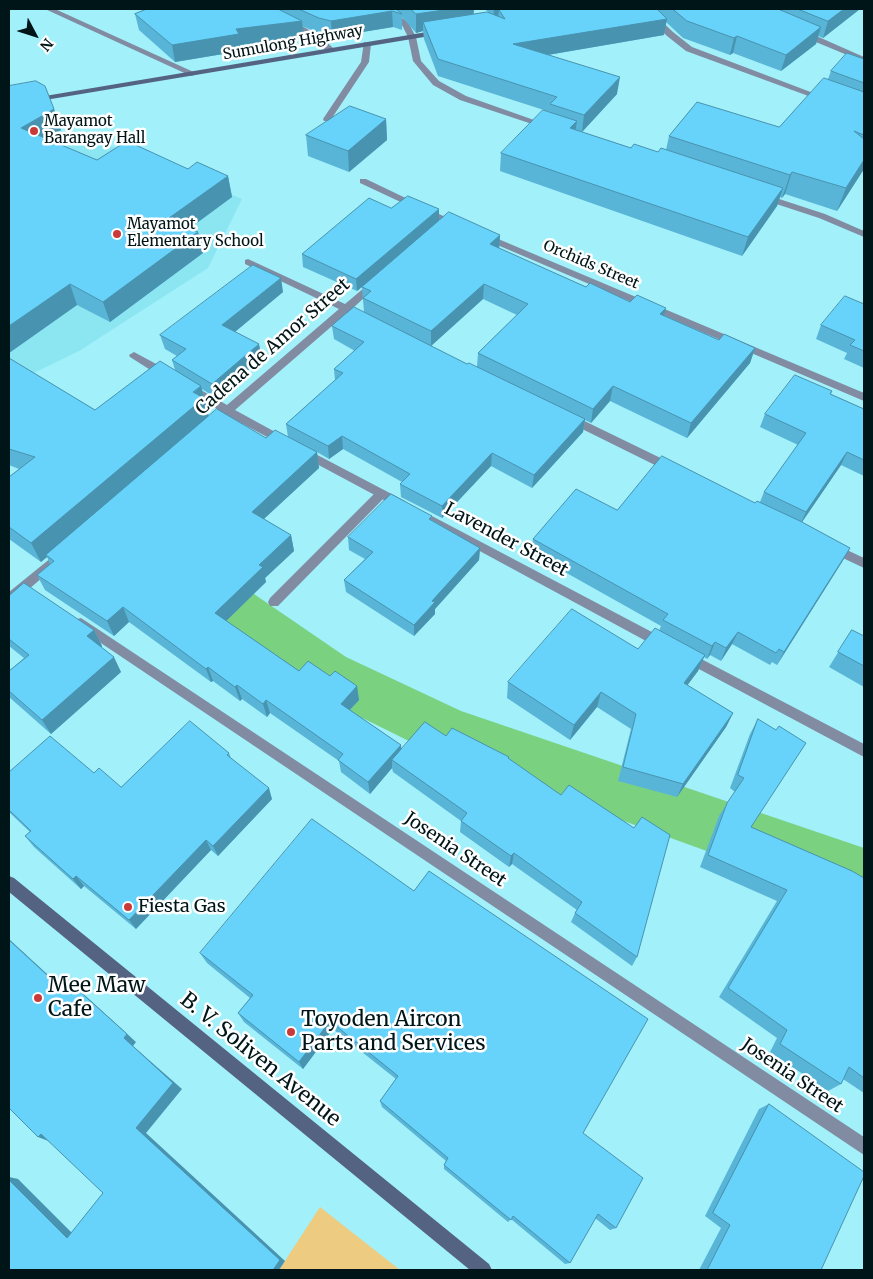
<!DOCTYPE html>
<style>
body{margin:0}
#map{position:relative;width:873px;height:1279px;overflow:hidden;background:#a1f0fa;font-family:Merriweather,serif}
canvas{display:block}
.frame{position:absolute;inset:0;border:10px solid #001518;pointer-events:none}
.north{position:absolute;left:10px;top:10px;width:50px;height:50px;-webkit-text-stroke:4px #fff;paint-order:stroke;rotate:130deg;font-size:14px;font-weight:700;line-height:20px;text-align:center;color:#001518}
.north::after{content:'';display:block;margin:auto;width:18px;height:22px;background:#001518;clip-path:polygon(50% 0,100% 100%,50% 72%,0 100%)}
</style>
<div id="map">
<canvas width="873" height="1279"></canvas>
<div class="frame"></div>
<div class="north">N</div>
</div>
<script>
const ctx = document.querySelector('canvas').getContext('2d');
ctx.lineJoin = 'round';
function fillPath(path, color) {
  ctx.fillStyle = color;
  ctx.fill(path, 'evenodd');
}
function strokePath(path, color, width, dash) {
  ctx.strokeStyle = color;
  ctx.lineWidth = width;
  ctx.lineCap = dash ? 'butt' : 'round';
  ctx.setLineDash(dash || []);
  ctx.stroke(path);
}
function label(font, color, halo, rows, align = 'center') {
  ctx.font = font + ' Merriweather,serif';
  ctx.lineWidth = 5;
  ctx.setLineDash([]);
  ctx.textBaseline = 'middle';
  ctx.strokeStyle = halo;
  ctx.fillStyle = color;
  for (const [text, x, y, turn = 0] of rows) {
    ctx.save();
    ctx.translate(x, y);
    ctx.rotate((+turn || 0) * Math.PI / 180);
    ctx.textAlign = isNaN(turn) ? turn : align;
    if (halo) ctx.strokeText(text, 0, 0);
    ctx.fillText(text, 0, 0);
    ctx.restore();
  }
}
fillPath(new Path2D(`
 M69,129L242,199L208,268L79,351L9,385V150L36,149Z`), '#8be6f1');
fillPath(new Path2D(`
 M320,1207L400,1270H279Z`), '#edcb80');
fillPath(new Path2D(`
 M176,547L194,553L346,657L461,711L864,848V908L425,749L308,691L158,581L150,567L158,553Z`), '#7ad281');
fillPath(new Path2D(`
 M286,22C300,21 326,40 335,50L328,52L314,40L286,26Z
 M799,31H805L864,57V62L799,35Z
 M364,42L371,44L369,62L330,121H324L323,119L361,62Z
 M381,490L387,494L385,497L278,606H270L268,602L270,598L377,491Z`), '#818ca2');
fillPath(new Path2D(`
 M45,9H55L198,74L191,76Z
 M370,9H381L395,13L408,22L416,37L421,61L439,81L466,96L551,126L544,128L460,100L433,85L413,61L408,37L402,25L389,17Z
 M641,9H649L673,32L692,47L829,99L822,101L686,51L667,36Z
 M360,179H366L462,225L457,228L454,227L360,183Z
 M764,194L825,214L864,231V237L819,218L761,199V195Z
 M484,233L864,393V401L481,238V234Z
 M248,259L345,304L371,282L374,281L379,284L353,308L370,316V320H362L347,313L235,410L288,439L289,442L288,445L284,446L228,416L221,420L217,419L216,416L220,411L185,389L190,385L194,386L227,405L339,309L245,264V260Z
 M134,352L171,372V378H163L130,357L129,355Z
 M570,414L675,465L677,468L675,471H667L566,421L565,418L566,415Z
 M304,448L405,501L407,504L405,507H397L300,455L299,452Z
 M430,515L667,640L669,644L667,648H659L426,522L424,519L426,516Z
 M832,543L864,558V568L828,551L826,548L828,545Z
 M62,549L66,551L68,554L66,557L13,603L9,604V592Z
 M81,618L864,1137V1155L77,627L75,623L77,619Z
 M686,651L864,744V757L682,660L680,656L682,652Z`), '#818ca2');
fillPath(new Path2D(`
 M439,30L443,32L442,34L9,106V102Z
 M9,876L14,878L489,1264L492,1270H470L9,892Z`), '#556382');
fillPath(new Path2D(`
 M147,9H474L473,14L488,12L485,9H860L823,38L818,36L816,44L781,71L733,53L730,55L683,38L666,22L664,35L548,55L617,94L582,132L631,148L658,152L666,150L669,136L779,127L828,79L831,71L864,59V169L837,211L785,194L782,198L780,197L777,206L742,256L500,171L501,153L550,112L438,76L424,39L423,31L416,33L402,17V30L393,27L332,37L321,34L302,26L304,37L240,45L241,51L175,62L139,30L135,14Z
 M9,86L54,109L61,130L46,139L97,160L188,169L228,176L232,197L190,228L198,232L203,253L110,322L77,305L9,353Z
 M386,119L387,140L349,172L308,156L306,135Z
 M391,208L439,221L500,235L499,249L586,287L630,302L664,315L719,340L755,348L750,363L687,438L610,401L591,423L585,420L583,432L532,488L491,466L442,518L401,497L400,484L402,482L343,449L329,459L317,452L319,468L264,519L291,535L294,551L265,578L266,582L226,621L299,671L330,676L357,686L359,700L350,710L401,745V749L446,736L509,757V759L637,957L632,966L571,922L575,913L577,910L512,864L509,867L460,832L461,821L393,772L392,768L370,794L341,772L339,761L270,713L267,717L242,699L240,701L213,681L211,682L129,622L114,636L45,590L37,575L50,564L47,557L41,562L9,539V477L19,469L9,465V358L95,410L175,370L172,360L177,356L165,349L160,335L283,292L235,332L262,358L216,398L202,389L209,416L266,438L288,437L286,424L335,380L334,369L355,351L334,339L332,326L364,312L362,287L357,291L303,267L302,254ZM483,299L517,315L478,353L477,367L467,364L399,330L431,346Z
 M864,304V368L844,359L847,353L816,339L821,325Z
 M832,391L831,394L864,409V476L841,465L802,522L850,548L842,562L777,665L772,662L770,665L732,644L721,661L710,655L707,659L704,657L698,671L687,685L733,713L726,727L677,797L618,781L631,729L597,707L570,740L507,698L508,682L638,649L659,631L661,626L531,553L533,539L617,510L755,503L760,502L764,492L798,445L760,427L765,414Z
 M432,520L480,548L479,560L435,609V614L414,636L346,592L344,580L365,559L349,550L348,537Z
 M9,596L94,630L102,646L101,647L121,672L51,734L9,697V671L24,658L9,646Z
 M852,630L863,636L864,634V687L829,667Z
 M758,719L751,827L864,878V1093L843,1079L841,1084L828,1091L770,1052L777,1038L719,997L777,901L700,867L719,816L735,792L730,788L750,734Z
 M229,753L231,758L272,799L218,856L211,850L136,929L84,886L81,889L34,847L25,836L30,832L9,812V772L94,773L121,787Z
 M200,953L583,1133L616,1228L610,1230L595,1218L570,1263L565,1264L511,1219L508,1222L444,1169V1165L446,1161L382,1107L380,1101L396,1079L333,1029L303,1069L244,1022L238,1013L250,998L207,963Z
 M769,1104L821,1270H699L721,1228L705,1216L759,1109Z`), '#59b5d7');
fillPath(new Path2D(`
 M451,9H474L473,23L423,22V31L416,33V14Z
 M494,9H560L499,10L498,19L493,20Z
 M844,9H860L823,38L828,21Z
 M392,11L393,27L332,37L331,21Z
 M667,19L664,35L512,61L513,44Z
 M302,21L304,37L240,45L241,51L175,62L172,45L236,29Z
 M821,27L816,44L781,71L786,55Z
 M737,36L733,53L730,55L734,38Z
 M620,77L617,94L582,132L584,115Z
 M54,109L61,130L28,149L21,128Z
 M386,119L387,140L349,172L348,151Z
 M577,121L574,140L570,128Z
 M864,160V169L837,211L846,188Z
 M792,172L785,194L782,198L790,175Z
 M228,176L232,197L175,239L169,218Z
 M783,188L777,206L742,256L748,237Z
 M439,209V222L357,291L356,279Z
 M198,232L203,253L110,322L103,302Z
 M500,235L499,250L490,244Z
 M281,278L283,292L225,340L222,325Z
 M70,284L77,305L9,353V326Z
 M484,284L483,299L431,346V331Z
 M666,308L662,323L660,314Z
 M259,344L262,358L216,398L212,384Z
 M755,348L750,363L687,438L691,423Z
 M201,386L209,418L46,555L47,557L41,562L31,543Z
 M613,386L610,401L591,423L593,409Z
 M585,419L583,432L532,488L534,475Z
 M342,436L343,449L329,459L328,446Z
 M317,452L319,468L255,527L252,512Z
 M847,452L841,465L800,525L806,512Z
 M492,453L491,466L442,518V506Z
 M291,535L294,551L265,578L266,582L220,627L215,613L259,565Z
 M480,548L479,560L435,609V614L414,636V625L432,601Z
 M850,548L842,562L777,665L784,652Z
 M123,607L129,622L114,636L107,621Z
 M94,630L102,646L96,652L87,636Z
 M738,632L732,644L721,661L726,648Z
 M715,642L710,655L707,659L712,646Z
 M705,655L698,671L678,698L684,683Z
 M114,657L121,672L51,734L42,720Z
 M208,667L213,681L211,682L206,669Z
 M237,685L242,699L240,701L235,687Z
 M357,686L359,700L343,717L341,704Z
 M601,692L597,707L570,740L574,725Z
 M266,700L270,713L267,717L263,704Z
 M733,713L726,727L677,797L683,784Z
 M401,745L402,758L392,760V768L370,794L368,782Z
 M269,788L272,799L218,856L213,846Z
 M206,840L211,850L136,929L129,920Z
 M514,853L512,864L509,867L511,856Z
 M76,876L84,886L81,889L73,879Z
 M9,939L71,996L60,987L9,940Z
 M78,989L136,1042L133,1046L182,1089L146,1133L285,1261L279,1270H273L136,1128L124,1038Z
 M330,1021L333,1029L303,1069L299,1062Z
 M41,1134L51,1142L38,1137Z
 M9,1177L18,1179L79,1240L67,1238L9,1180Z`), '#4893af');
const building = new Path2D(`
 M147,9H278L302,21L236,29L239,34L172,45L135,14Z
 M299,9H396L402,14L392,11L331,21L319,18Z
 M411,9H451L416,14Z
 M508,9H657L667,19L513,44L620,77L584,115L550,104L557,97L438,59L423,22L487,12L505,19L499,10Z
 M673,9H778L821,27L786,55L737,36L734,38L687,21Z
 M798,9H844L828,21Z
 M847,53L864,59V83L831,71Z
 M824,78L864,92V135L854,131L864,139V160L846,188L792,172L790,175L669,136L697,102L779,127Z
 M36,81L45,86L54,109L21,128L97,160L127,141L188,169L197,162L228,176L169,218L198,232L103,302L70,284L9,326V86Z
 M350,106L386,119L348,151L306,135Z
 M543,110L577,121L570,128L631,148L634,144L658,152L661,148L783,188L748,237L501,153Z
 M408,196L439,209L356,279L302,254L369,198L391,208Z
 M449,212L500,235L490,244L586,287L590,283L630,302L637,295L666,308L660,314L719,340L724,334L755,348L691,423L613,386L593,409L478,353L528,304L484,284L431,331L363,298L371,291L362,287Z
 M253,265L281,278L222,325L259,344L212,384L172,360L186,349L160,335Z
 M845,296L864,304V351L850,345L855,340L821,325Z
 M354,307L467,364L469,363L585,419L534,475L492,453L442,506L400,484L410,474L342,436L328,446L286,424L343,373L334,369L364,342L332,326Z
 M9,358L95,410L160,361L201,386L193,392L204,398L31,543L9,527V477L35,457L9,449Z
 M795,375L832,391L830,394L864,409V460L847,452L806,512L764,492L806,433L765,414Z
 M217,409L266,438L275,430L317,452L252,512L291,535L259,565L263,567L215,613L299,671L308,661L330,676L335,671L357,686L341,704L401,745L368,782L338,760L343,754L266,700L263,704L237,685L235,687L208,667L206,669L123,607L107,621L37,575L54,561L46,555Z
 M662,456L755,503L757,501L800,521L850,548L784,652L779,649L776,653L738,632L726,648L715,642L712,646L663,620L668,614L533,539L576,489L617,510Z
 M391,494L432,516L429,519L480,548L432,601L435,602L414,625L344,580L373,552L348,537Z
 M24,583L94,630L87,636L114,657L42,720L9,691V671L29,655L9,639V596Z
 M572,609L638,649L655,628L705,655L684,683L733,713L683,784L623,767L636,714L601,692L574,725L508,682Z
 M852,630L864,636V635V666L838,652Z
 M758,719L776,730L779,726L806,743L751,827L852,871L864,878V1078L849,1067L841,1084L780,1044L787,1030L728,988L787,890L708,855L727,803L744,778L738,775Z
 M190,721L229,753L227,755L269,788L213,846L206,840L129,920L76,876L73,879L25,836L31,831L9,810V772L50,736L94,773L99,768L121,787Z
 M425,722L446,736L452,728L509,757L508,758L561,795L569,785L634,828L642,817L670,835L637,957L575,913L582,902L514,853L511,856L461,821L467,813L392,760Z
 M312,819L414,891L429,871L648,1019L583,1133L643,1178L616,1228L598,1214L570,1263L513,1216L511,1220L444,1165L448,1158L380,1101L398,1076L330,1021L299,1062L238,1013L253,995L200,953Z
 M9,940L60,987L67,980L127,1034L124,1038L173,1083L136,1128L280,1260L273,1270H9V1180L67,1238L103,1193L41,1134L38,1137L9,1108Z
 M769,1104L864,1172V1176L821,1270H707L730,1225L713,1213Z`);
fillPath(building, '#67d2fa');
strokePath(building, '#4893af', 1);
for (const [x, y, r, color] of [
 [34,131,5,"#c83937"],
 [117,234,5,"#c83937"],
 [128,907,5,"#c83937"],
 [38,998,5,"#c83937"],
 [291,1032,5,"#c83937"]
]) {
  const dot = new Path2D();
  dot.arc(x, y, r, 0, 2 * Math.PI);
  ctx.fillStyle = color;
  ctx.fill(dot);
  strokePath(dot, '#fff', 2);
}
label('15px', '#001518', '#fff', [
 ["Sumulong Highway",293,43,-10],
 ["Orchids Street",591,265,23]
]);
label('15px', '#001518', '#fff', [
 ["Mayamot",44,122],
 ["Barangay Hall",44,139],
 ["Mayamot",127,225],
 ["Elementary School",127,242]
], 'left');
label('18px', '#001518', '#fff', [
 ["Cadena de Amor Street",273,347,-41],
 ["Lavender Street",506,540,28],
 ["Josenia Street",455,850,34],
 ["Josenia Street",792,1076,34]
]);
label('18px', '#001518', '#fff', [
 ["Fiesta Gas",138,907]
], 'left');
label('21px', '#001518', '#fff', [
 ["Mee Maw",48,986],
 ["Cafe",48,1010],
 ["Toyoden Aircon",301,1020],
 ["Parts and Services",301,1044]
], 'left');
label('21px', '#001518', '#fff', [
 ["B. V. Soliven Avenue",260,1060,39]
]);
</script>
